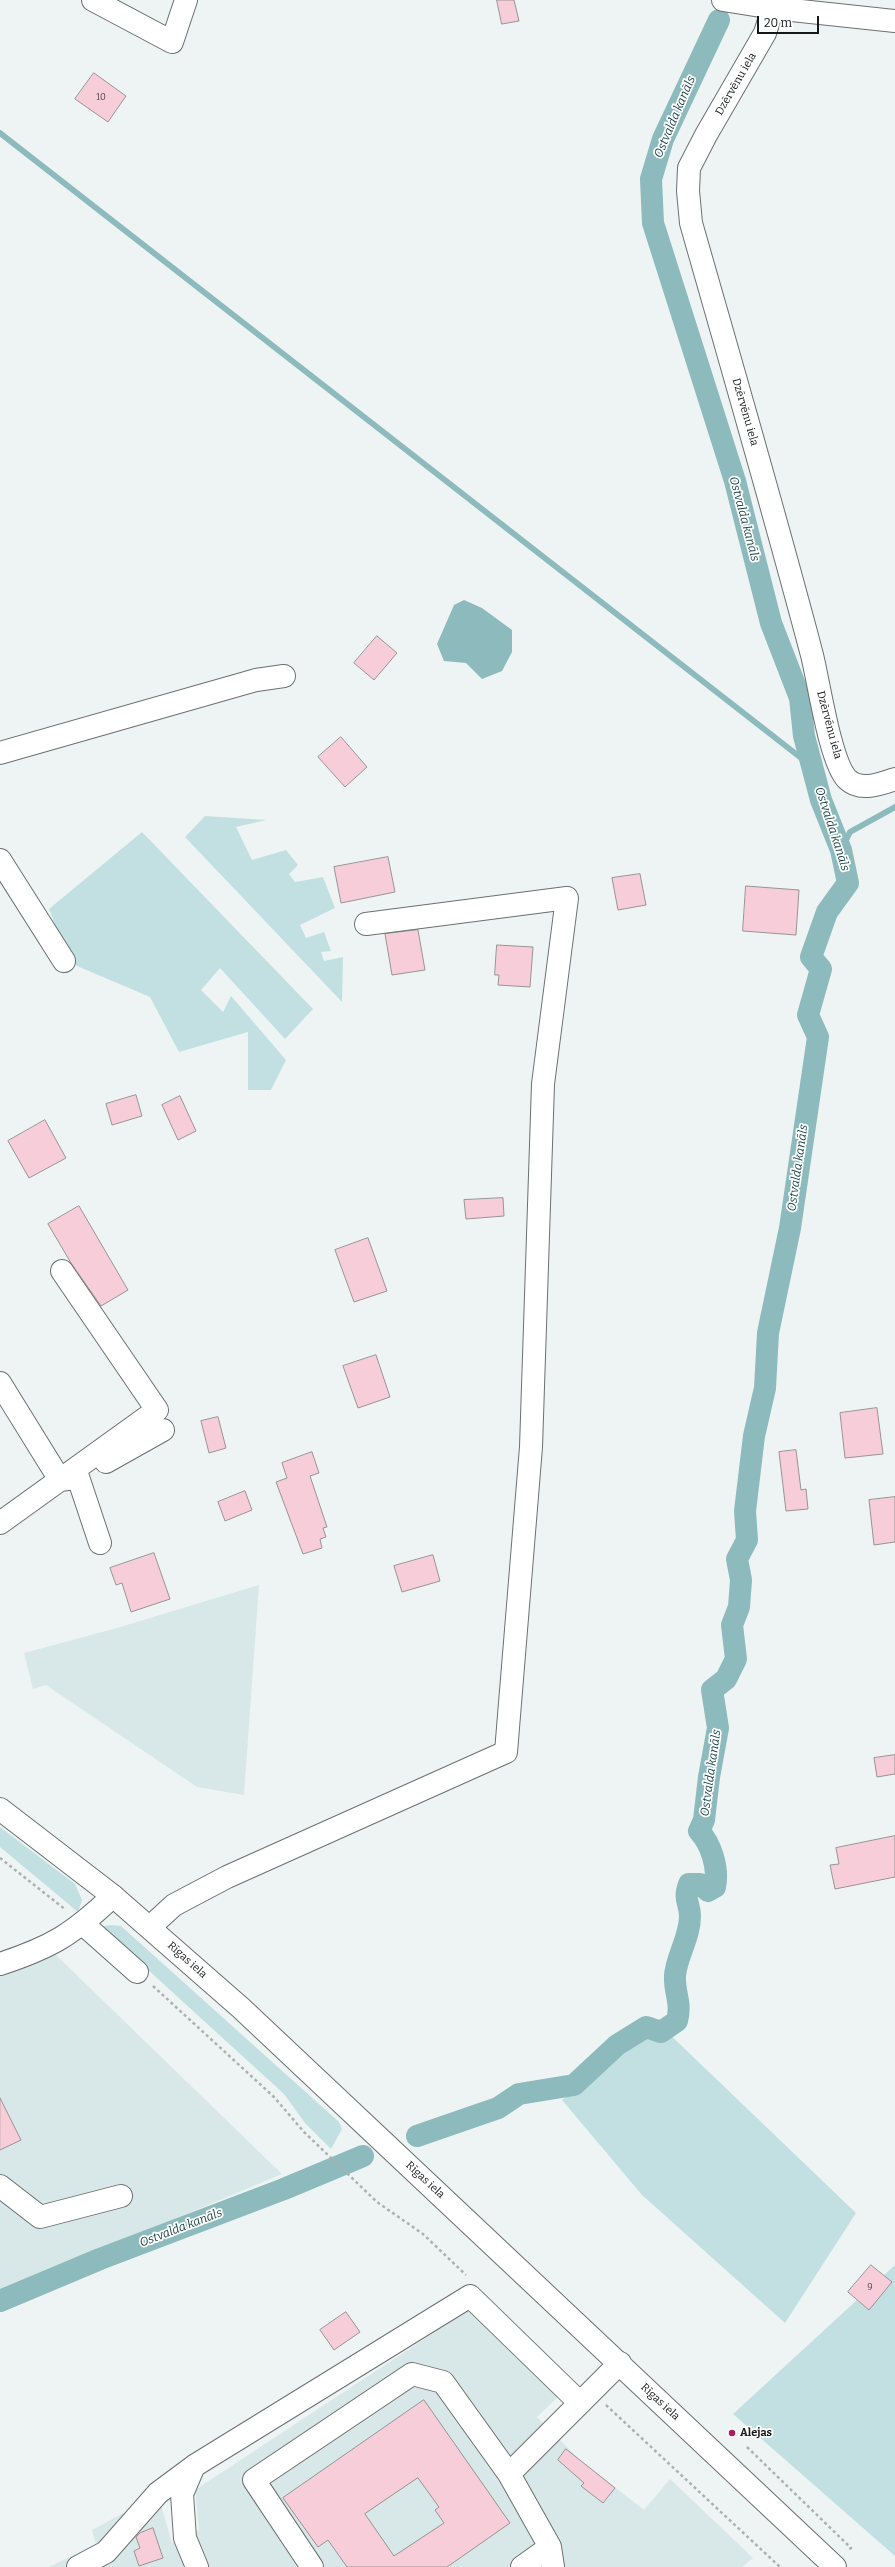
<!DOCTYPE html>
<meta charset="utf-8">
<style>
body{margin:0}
#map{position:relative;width:895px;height:2567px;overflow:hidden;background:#eef4f4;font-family:Bitter,serif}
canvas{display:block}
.scale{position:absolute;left:757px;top:16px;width:62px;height:18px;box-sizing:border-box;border:2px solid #151718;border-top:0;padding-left:5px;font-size:12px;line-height:14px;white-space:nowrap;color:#151718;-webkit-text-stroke:3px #fff;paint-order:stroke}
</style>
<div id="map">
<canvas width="895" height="2567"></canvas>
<div class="scale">20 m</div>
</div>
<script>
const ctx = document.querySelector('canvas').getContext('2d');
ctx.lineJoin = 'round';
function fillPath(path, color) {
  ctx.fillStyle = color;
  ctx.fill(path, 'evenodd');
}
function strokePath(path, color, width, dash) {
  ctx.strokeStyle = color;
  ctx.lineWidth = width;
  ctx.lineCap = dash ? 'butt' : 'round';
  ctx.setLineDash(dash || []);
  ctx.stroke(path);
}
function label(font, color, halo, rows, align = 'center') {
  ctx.font = font + ' Bitter,serif';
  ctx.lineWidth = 3.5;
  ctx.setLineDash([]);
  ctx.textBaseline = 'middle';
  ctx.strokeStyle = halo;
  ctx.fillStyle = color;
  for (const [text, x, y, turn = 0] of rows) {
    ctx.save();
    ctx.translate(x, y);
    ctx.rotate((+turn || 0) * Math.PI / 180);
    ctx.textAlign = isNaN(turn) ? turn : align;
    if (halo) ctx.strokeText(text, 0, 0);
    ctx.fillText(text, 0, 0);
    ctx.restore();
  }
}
fillPath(new Path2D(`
 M259,1585L244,1795L197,1787L46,1685L33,1689L24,1653L117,1628Z
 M56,1955L282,2174L0,2292V1973Z
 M470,2309L561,2394L537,2417L578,2458L644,2510L670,2479L753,2558L742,2567H49L96,2544L92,2530L140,2504L161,2505L172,2543L199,2530L195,2490Z`), '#d8e7e8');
fillPath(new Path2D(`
 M205,816L266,820L236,827L252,860L286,850L298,865L289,874L295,882L323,877L335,908L300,925L306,938L324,932L331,951L321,952L324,961L343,957L342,1002L185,837Z
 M142,832L313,1009L285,1039L220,968L201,990L223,1012L231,996L286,1060L271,1090H248V1032L179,1052L150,997L70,963L49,909Z
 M0,1827L75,1884L82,1900L78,1912L0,1847Z
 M109,1925L121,1926L339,2122L342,2129L331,2149L305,2123L284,2094L101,1927Z
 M661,2026L856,2213L785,2323L642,2195L562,2100Z
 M895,2265V2556L733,2414Z`), '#c2e0e2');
fillPath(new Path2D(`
 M464,600L482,608L512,630V652L502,671L482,679L466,663L444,661L437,644L454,605Z`), '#8cbabd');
strokePath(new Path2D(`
 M0,133L814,768
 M841,850L850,832L895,807`), '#8cbabd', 6);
strokePath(new Path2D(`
 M417,2136L498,2108L519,2094L574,2085L617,2045L646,2027L661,2032L677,2021C682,2002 674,1993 675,1976C676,1957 690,1938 690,1916C690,1903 683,1900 689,1884H700L708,1891L715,1887C719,1868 711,1844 699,1831L704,1820L709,1777L718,1728L712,1690L726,1679L736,1659L732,1625L739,1607L741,1580L737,1559L747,1540L745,1511L754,1436L765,1388L768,1333L790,1228L818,1037L808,1015L821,969L811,957L827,912L848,883L841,850L821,800L804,736L800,698L771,623L735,481L653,223L651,179L663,139L719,20
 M0,2301L100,2259L284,2189L363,2156`), '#8cbabd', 22);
const building = new Path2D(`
 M497,0H514L519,21L502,24Z
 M94,73L126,96L108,122L75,99Z
 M377,636L397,653L374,680L354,663Z
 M341,737L367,767L345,787L318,757Z
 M388,857L395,892L341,903L334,867Z
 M640,874L646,905L618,910L612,878Z
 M746,886L799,890L796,935L743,931Z
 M418,930L425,970L392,975L385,934Z
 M497,945L533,947L530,987L498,985L499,975H495Z
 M136,1095L142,1116L112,1125L106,1104Z
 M180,1096L196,1131L178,1140L162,1105Z
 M45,1120L66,1158L29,1178L8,1141Z
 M503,1198L504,1216L466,1219L464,1200Z
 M79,1206L128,1290L101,1306L71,1263L48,1224Z
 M368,1238L387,1291L354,1302L335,1250Z
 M376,1355L390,1397L358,1408L343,1366Z
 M877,1408L883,1454L845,1458L840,1413Z
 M218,1417L226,1448L209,1453L201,1421Z
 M796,1450L801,1490L806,1489L808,1509L786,1511L779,1452Z
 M312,1452L319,1473L310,1476L327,1527L323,1528L326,1537L320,1539L322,1548L303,1554L276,1482L287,1478L282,1463Z
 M245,1491L252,1510L225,1521L218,1502Z
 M895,1497V1542L874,1545L869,1500Z
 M154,1553L170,1599L131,1612L122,1583L116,1585L110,1568Z
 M433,1555L440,1581L402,1592L394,1566Z
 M895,1755V1774L877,1777L874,1758Z
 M895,1836V1877L835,1889L830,1865L839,1864L836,1848Z
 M0,2098L21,2140L0,2150Z
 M871,2265L892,2282L869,2310L848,2292Z
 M346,2312L360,2332L334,2350L320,2330Z
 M424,2400L510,2523L447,2567H347L328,2540L318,2547L283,2498ZM418,2478L439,2507L435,2510L444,2523L394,2556L365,2514Z
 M566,2449L615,2488L603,2503L581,2486L584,2483L558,2460Z
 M153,2528L163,2558L139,2566L134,2551L140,2548L136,2537L140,2533Z`);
fillPath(building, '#f7cdd9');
strokePath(building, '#989394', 1);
const minor = new Path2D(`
 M93,0L172,42L186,0
 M723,0L773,8L895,21
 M773,8L765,33L706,135L689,168L688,191L691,223C732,367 774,511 812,655C819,683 830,761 847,779C860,792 881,784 895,779
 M0,753L256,680L284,676
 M0,860L64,961
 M0,1383L60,1480L74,1478
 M106,1462L163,1430
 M78,1477L100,1543
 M0,1523L157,1410L62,1271
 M83,1924L137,1972
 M150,1927L174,1905L227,1877L506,1752L531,1447L543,1084L567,898L366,924
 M0,1964C52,1947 73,1934 113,1896
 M0,2186L40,2217L121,2196
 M509,2474L620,2363
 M550,2547L553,2567
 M78,2567L106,2552L158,2493L193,2467
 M197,2567L185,2538L182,2494L194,2466L470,2296L580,2403
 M312,2567L254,2480L412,2374L443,2382L509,2474L550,2547L522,2567`);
const major = new Path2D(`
 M0,1809L113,1896L241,2008L835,2567`);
strokePath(minor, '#6b7070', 24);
strokePath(major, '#6b7070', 24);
strokePath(new Path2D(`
 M0,1858L66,1910
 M153,1986L274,2097L304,2132L377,2202L423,2234L466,2275
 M606,2405L780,2567
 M747,2447L851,2548L848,2550`), '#abb0b0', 2.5, [3, 3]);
strokePath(minor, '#fff', 22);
strokePath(major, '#fff', 22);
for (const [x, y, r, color] of [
 [732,2433,4,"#aa1e5e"]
]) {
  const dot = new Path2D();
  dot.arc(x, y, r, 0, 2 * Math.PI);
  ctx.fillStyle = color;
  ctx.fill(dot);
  strokePath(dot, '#fff', 1.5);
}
label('9px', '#4e4448', null, [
 ["10",101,97],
 ["9",870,2287]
]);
label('11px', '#151718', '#fff', [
 ["Dzērvēnu iela",736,84,-60],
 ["Dzērvēnu iela",745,412,74],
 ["Dzērvēnu iela",829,725,75],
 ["Rīgas iela",187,1960,42],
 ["Rīgas iela",425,2180,43],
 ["Rīgas iela",660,2402,43]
]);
label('bold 11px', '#151718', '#fff', [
 ["Alejas",740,2433]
], 'left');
label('italic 12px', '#194447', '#fff', [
 ["Ostvalda kanāls",675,117,-67],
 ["Ostvalda kanāls",744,519,75],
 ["Ostvalda kanāls",832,829,72],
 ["Ostvalda kanāls",798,1168,-82],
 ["Ostvalda kanāls",711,1773,-82],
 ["Ostvalda kanāls",181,2228,-21]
]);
</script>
